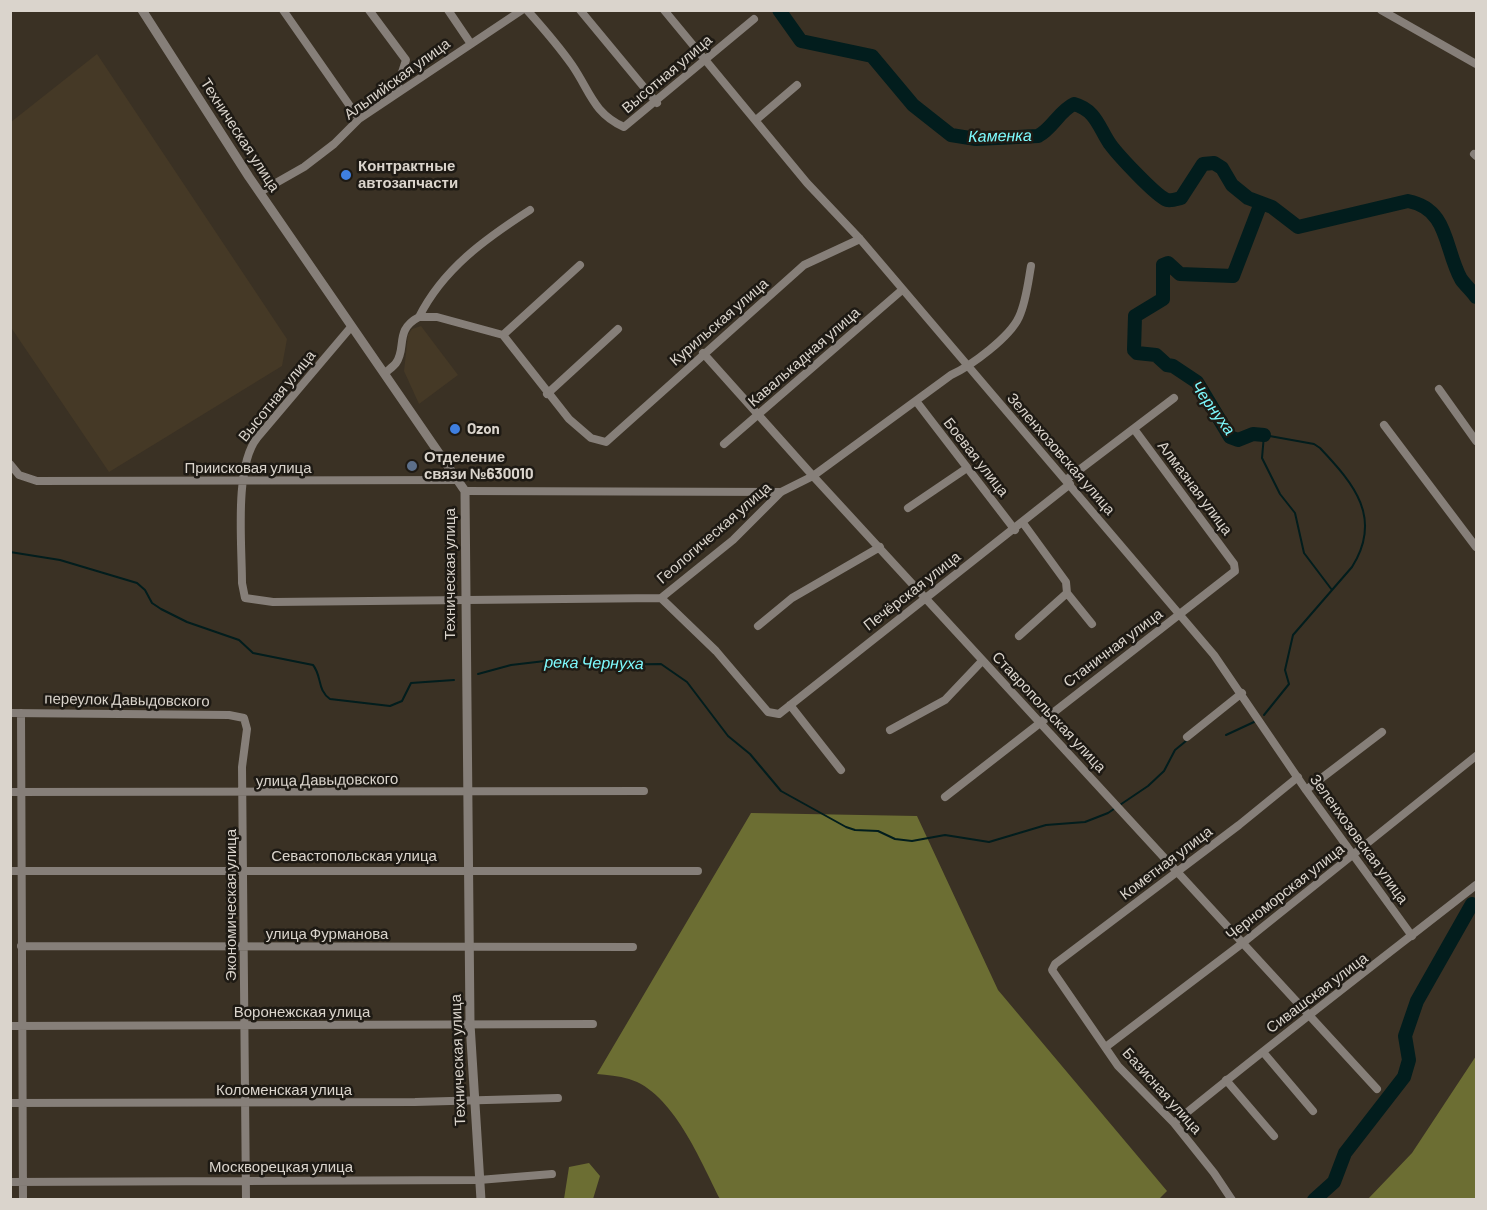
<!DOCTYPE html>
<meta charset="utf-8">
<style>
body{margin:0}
#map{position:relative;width:1487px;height:1210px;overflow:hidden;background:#3a3124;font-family:Barlow,sans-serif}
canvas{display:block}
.frame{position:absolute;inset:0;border:12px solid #dad4cc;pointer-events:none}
</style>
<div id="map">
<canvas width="1487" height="1210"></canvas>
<div class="frame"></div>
</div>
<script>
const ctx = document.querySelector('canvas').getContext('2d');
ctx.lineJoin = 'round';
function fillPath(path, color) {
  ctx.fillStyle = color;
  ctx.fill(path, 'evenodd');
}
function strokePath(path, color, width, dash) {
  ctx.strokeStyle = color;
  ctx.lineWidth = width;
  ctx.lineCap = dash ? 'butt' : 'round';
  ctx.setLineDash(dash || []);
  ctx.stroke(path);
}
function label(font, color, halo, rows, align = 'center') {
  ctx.font = font + ' Barlow,sans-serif';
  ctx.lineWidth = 5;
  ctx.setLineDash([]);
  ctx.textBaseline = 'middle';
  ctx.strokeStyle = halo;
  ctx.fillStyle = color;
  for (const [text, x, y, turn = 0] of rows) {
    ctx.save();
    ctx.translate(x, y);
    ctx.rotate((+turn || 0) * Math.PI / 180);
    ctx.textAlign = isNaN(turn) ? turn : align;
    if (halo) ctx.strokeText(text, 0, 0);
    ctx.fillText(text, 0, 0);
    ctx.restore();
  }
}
fillPath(new Path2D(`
 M97,54L287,339L282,366L109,472L10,326L11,122Z
 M421,326L458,375L419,404L404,371L408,335L412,329Z`), '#453926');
fillPath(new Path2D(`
 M751,813L917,816L998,990L1167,1191L1159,1199H720C701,1162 673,1092 629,1079C619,1076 607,1075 597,1074Z
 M1476,1056V1199H1368L1412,1153Z
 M589,1163L600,1176L593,1199H564L569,1167Z`), '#6c6e33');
strokePath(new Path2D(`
 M10,552L60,560L137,583L145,590L152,603L161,609L187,622L239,640L253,653L313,665C322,676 317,690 330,699L390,706L402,701L411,683L454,680
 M478,674L511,665L545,661L596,665L661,664L687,682L728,736L750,754L781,791L846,827L855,830L878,831L895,839L912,841L945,835L989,842L1046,825L1085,822L1108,813L1148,786L1164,771L1175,750L1186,741
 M1264,715L1289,684L1285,670L1293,635L1352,567C1383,518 1354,484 1320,448L1314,444L1264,435L1262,458L1280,494L1295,513L1304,553L1332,590
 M1226,735L1254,722`), '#021d1d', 2);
strokePath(new Path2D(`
 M779,10L801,41L872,56L913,105L951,135L976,139L1038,136C1053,128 1059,111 1074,104C1096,110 1099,128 1110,144C1118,155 1156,196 1167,200C1171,201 1177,199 1181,198L1203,164L1214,163L1222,168L1232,185L1248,198L1272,207L1298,227L1408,201C1449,209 1444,248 1461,279C1465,285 1472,291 1476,297
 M1261,203L1233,276L1180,274L1168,263L1163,265V299L1135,316L1134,350L1137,353L1156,355L1167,365L1173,366L1197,382L1230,437L1238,440L1253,434L1264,435
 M1314,1200L1334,1182L1345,1153L1404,1077L1409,1060L1405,1036L1417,1001L1472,904`), '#021d1d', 14);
strokePath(new Path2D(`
 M283,10L359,119
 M369,10L406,60L395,94
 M448,10L471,44
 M527,10C543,28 558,45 572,65C590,91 593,113 624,127L754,19
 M580,10L657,103
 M664,10L807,183L860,239L1214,655L1306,790L1412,936
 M1381,10L1476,64
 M756,120L797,85
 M1474,154L1476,156
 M260,192L304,167L334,144L359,119L522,10
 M419,317C443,269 485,239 530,210
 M351,327L257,438C234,467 242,546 242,583L245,598L273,602L661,598L733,540L781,492L813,476L951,375C971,366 1010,337 1019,317C1026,302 1028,283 1031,266
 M503,335L580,265
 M703,353L813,476L1377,1089
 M385,373C388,370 393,367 396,363C407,348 394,330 419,317H437L503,335L569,419L591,438L606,442L804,265L860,239
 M1439,389L1476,441
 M547,394L618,329
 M916,401L1015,530
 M1384,425L1476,547
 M724,444L902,290
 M10,464L19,475L37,481L459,480
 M1066,480L1174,398
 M465,491L781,492
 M908,508L967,468
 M1023,523L1066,582L1067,593L1092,624
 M661,598L716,651L768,712L779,714L1070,484
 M758,626L792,598L880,547
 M1019,636L1067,593
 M790,705L841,770
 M10,713L229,715L244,718L247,729L242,767L246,1200
 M21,713L23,1200
 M890,730L945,700L982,661
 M1187,737L1242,693
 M1306,790L1382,732
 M10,792L644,791
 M945,797L1235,571L1234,564L1134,429
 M10,871H698
 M21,946L633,947
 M10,1026L593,1024
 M1107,1046L1244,942L1476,756
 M1263,1052L1313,1111
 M1226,1080L1274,1136
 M10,1103L415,1102L558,1098
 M1174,1123C1273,1042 1375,964 1476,885
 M10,1182L479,1180L552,1174
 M1232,1200L1214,1173L1174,1123L1118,1066L1052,970L1055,964L1239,825L1298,777`), '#867f79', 8);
strokePath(new Path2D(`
 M142,10L249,177L465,491L470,1024L481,1200`), '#867f79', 9);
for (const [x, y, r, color] of [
 [346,175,6,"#3f7fe0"],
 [455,429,6,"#3f7fe0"],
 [412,466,6,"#5c6f8a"]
]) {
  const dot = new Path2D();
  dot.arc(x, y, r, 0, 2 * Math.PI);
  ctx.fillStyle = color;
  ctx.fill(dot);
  strokePath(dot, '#1e1a14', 2);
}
label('15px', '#dad4cc', '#1e1a14', [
 ["Высотная улица",667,74,-40],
 ["Альпийская улица",397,79,-36],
 ["Техническая улица",240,135,57],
 ["Курильская улица",719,322,-41],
 ["Кавалькадная улица",804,357,-41],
 ["Высотная улица",277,396,-51],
 ["Зеленхозовская улица",1061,454,49],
 ["Боевая улица",976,457,52],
 ["Приисковая улица",248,468],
 ["Алмазная улица",1195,488,53],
 ["Геологическая улица",714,533,-41],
 ["Техническая улица",450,574,-90],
 ["Печёрская улица",912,591,-38],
 ["Станичная улица",1113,648,-37],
 ["переулок Давыдовского",127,700,1],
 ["Ставропольская улица",1049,712,47],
 ["улица Давыдовского",327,780,-1],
 ["Зеленхозовская улица",1359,839,54],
 ["Севастопольская улица",354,856],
 ["Кометная улица",1166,863,-37],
 ["Черноморская улица",1285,892,-38],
 ["Экономическая улица",231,905,-90],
 ["улица Фурманова",327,934],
 ["Сивашская улица",1317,993,-37],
 ["Воронежская улица",302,1012],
 ["Техническая улица",458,1060,-92],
 ["Коломенская улица",284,1090],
 ["Базисная улица",1162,1091,48],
 ["Москворецкая улица",281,1167]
]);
label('bold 15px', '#dad4cc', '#1e1a14', [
 ["Контрактные",358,166],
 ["автозапчасти",358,183],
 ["Ozon",467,429],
 ["Отделение",424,457],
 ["связи №630010",424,474]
], 'left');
label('italic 16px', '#7df9fd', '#1e1a14', [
 ["Каменка",1000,136,-1],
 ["Чернуха",1213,408,54],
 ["река Чернуха",594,663,1]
]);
</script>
